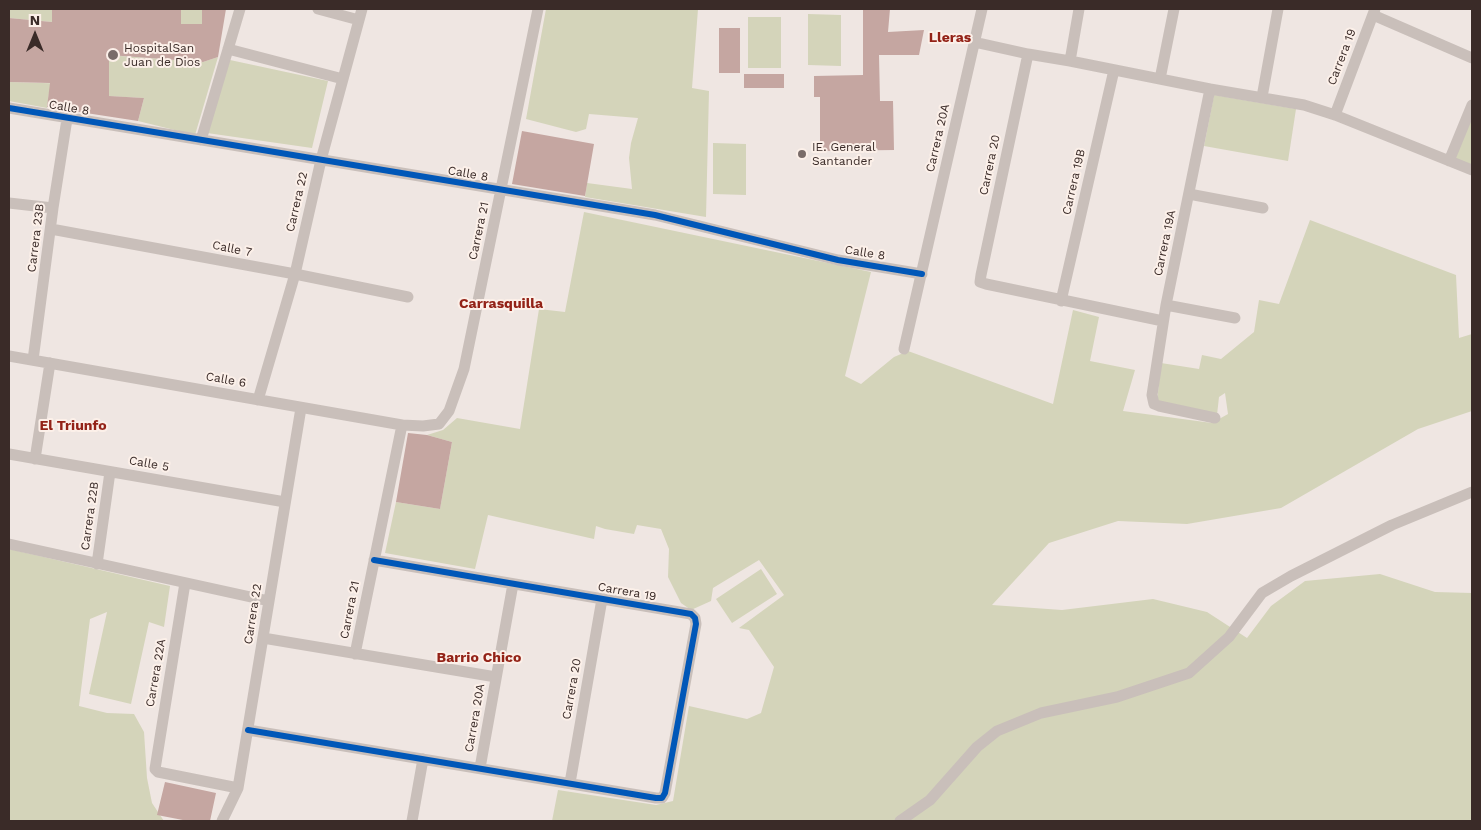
<!DOCTYPE html>
<style>
body{margin:0}
#map{position:relative;width:1481px;height:830px;overflow:hidden;background:#efe6e2;font-family:"Work Sans",sans-serif}
canvas{display:block}
.frame{position:absolute;inset:0;border:10px solid #3a2b28;pointer-events:none}
.north{position:absolute;left:10px;top:10px;width:50px;height:50px;-webkit-text-stroke:4px #fcf0e9;paint-order:stroke;rotate:0deg;font-size:14px;font-weight:700;line-height:20px;text-align:center;color:#3a2b28}
.north::after{content:'';display:block;margin:auto;width:18px;height:22px;background:#3a2b28;clip-path:polygon(50% 0,100% 100%,50% 72%,0 100%)}
</style>
<div id="map">
<canvas width="1481" height="830"></canvas>
<div class="frame"></div>
<div class="north">N</div>
</div>
<script>
const ctx = document.querySelector('canvas').getContext('2d');
ctx.lineJoin = 'round';
function fillPath(path, color) {
  ctx.fillStyle = color;
  ctx.fill(path, 'evenodd');
}
function strokePath(path, color, width, dash) {
  ctx.strokeStyle = color;
  ctx.lineWidth = width;
  ctx.lineCap = dash ? 'butt' : 'round';
  ctx.setLineDash(dash || []);
  ctx.stroke(path);
}
function label(font, color, halo, rows, align = 'center') {
  ctx.font = font + ' "Work Sans",sans-serif';
  ctx.lineWidth = 4;
  ctx.setLineDash([]);
  ctx.textBaseline = 'middle';
  ctx.strokeStyle = halo;
  ctx.fillStyle = color;
  for (const [text, x, y, turn = 0] of rows) {
    ctx.save();
    ctx.translate(x, y);
    ctx.rotate((+turn || 0) * Math.PI / 180);
    ctx.textAlign = isNaN(turn) ? turn : align;
    if (halo) ctx.strokeText(text, 0, 0);
    ctx.fillText(text, 0, 0);
    ctx.restore();
  }
}
fillPath(new Path2D(`
 M9,9H52V22L9,18Z
 M76,9H127L181,13V9H202V24H76Z
 M546,9H698L692,88L709,91L706,217L585,197L587,183L632,189L629,158L631,143L638,118L589,114L586,129L576,132L526,119Z
 M808,14L841,15V66L808,65Z
 M748,17H781V68H748Z
 M79,53L203,62L218,57L195,135L138,121L144,98L49,93L47,108L9,101V82L108,85Z
 M230,60L328,81L312,148L207,133Z
 M1214,95L1296,109L1288,161L1204,146Z
 M1472,118V166L1454,159Z
 M713,143L746,144V195L713,194Z
 M584,212L871,272L845,376L861,384L894,357L908,351L1053,404L1073,310L1099,317L1090,361L1135,370L1123,411L1212,423L1228,414L1225,393L1219,397L1217,415L1157,402L1161,363L1199,369L1202,355L1221,359L1254,332L1259,300L1279,304L1310,220L1456,275L1459,338L1472,334V411L1418,429L1281,508L1187,524L1118,521L1049,543L992,605L1062,610L1153,599L1207,612L1247,638L1271,606L1305,581L1380,574L1435,592L1472,593V821H552L558,790L656,805L673,801L689,706L747,719L761,713L774,667L749,630L739,628L784,595L759,560L713,588L711,601L691,610L681,603L668,577L669,549L661,529L637,525L634,534L605,529L596,526L594,539L488,515L475,569L385,553L396,502L440,509L452,442L427,435L443,430L457,418L520,429L539,309L565,312Z
 M9,549L170,586L164,627L149,622L131,704L89,694L107,612L90,619L79,706L107,713L134,714L144,732L147,778L152,803L164,821H9Z
 M761,569L777,594L732,623L716,599Z`), '#d4d4ba');
fillPath(new Path2D(`
 M52,9H181V24H202V9H226L218,57L203,62L109,55V96L144,98L138,121L47,107L50,83L9,82V18L52,22Z
 M863,9H890L888,32L924,30L919,55H879L880,101H893L894,150L820,151V97H814V76L863,75Z
 M719,28H740V73H719Z
 M744,74H784V88H744Z
 M522,131L594,144L585,196L512,184Z
 M408,433L427,435L452,442L440,509L396,502Z
 M165,782L216,793L210,821H188L157,815Z`), '#c5a6a1');
strokePath(new Path2D(`
 M318,9L359,20
 M1373,15L1472,58
 M974,42L1028,54L1070,61L1210,89L1304,105L1335,115L1472,170
 M228,49L343,79
 M1028,54L981,275L980,282L986,284L1163,321
 M1070,61L1079,9
 M1160,79L1174,9
 M1210,89L1166,305L1152,395L1154,404L1159,406L1215,418
 M1262,97L1278,9
 M9,108L655,215L838,260L922,274
 M1335,115L1375,9
 M201,140L240,9
 M1449,161L1472,105
 M1189,194L1263,208
 M9,203L53,208
 M51,229L295,274L408,297
 M1061,301L1114,70
 M1166,305L1235,318
 M904,349L982,9
 M9,356L402,425L423,426L439,424L449,411L464,369L538,9
 M33,360L53,208L67,119
 M258,400L295,274L321,160L362,9
 M9,454L285,502
 M35,459L50,363
 M9,544L269,601
 M97,564L110,472
 M185,583L155,769L158,772L238,788
 M263,638L496,677
 M355,654L402,425
 M248,730L656,798H662L665,793L696,624L695,618L691,614L374,560
 M480,768L513,584
 M570,783L602,599
 M222,821L238,788L301,408
 M412,821L423,759
 M900,821L930,800L977,747L997,731L1041,713L1117,697L1189,673L1229,637L1262,593L1291,576L1392,525L1472,492`), '#c9bfba', 11);
strokePath(new Path2D(`
 M9,108L655,215L838,260L922,274
 M248,730L656,798H662L665,793L696,624L695,618L691,614L374,560`), '#0057b8', 6);
for (const [x, y, r, color] of [
 [113,55,6,"#796c69"],
 [802,154,5,"#796c69"]
]) {
  const dot = new Path2D();
  dot.arc(x, y, r, 0, 2 * Math.PI);
  ctx.fillStyle = color;
  ctx.fill(dot);
  strokePath(dot, '#fcf0e9', 2);
}
label('12px', '#3a2b28', '#fcf0e9', [
 ["HospitalSan",124,48],
 ["Juan de Dios",124,62],
 ["IE. General",812,147],
 ["Santander",812,161]
], 'left');
label('12px', '#3a2b28', '#fcf0e9', [
 ["Carrera 19",1342,57,-69],
 ["Calle 8",69,108,10],
 ["Carrera 20A",938,138,-77],
 ["Carrera 20",990,165,-78],
 ["Calle 8",468,174,10],
 ["Carrera 19B",1074,182,-77],
 ["Carrera 22",297,202,-77],
 ["Carrera 21",479,231,-78],
 ["Carrera 23B",36,238,-83],
 ["Carrera 19A",1165,243,-78],
 ["Calle 7",232,249,11],
 ["Calle 8",865,253,9],
 ["Calle 6",226,380,10],
 ["Calle 5",149,464,10],
 ["Carrera 22B",90,516,-82],
 ["Carrera 19",627,592,10],
 ["Carrera 21",350,610,-79],
 ["Carrera 22",253,614,-81],
 ["Carrera 22A",156,673,-80],
 ["Carrera 20",572,689,-80],
 ["Carrera 20A",475,718,-80]
]);
label('bold 14px', '#932217', '#fcf0e9', [
 ["Lleras",950,38],
 ["Carrasquilla",501,304],
 ["El Triunfo",73,426],
 ["Barrio Chico",479,658]
]);
</script>
